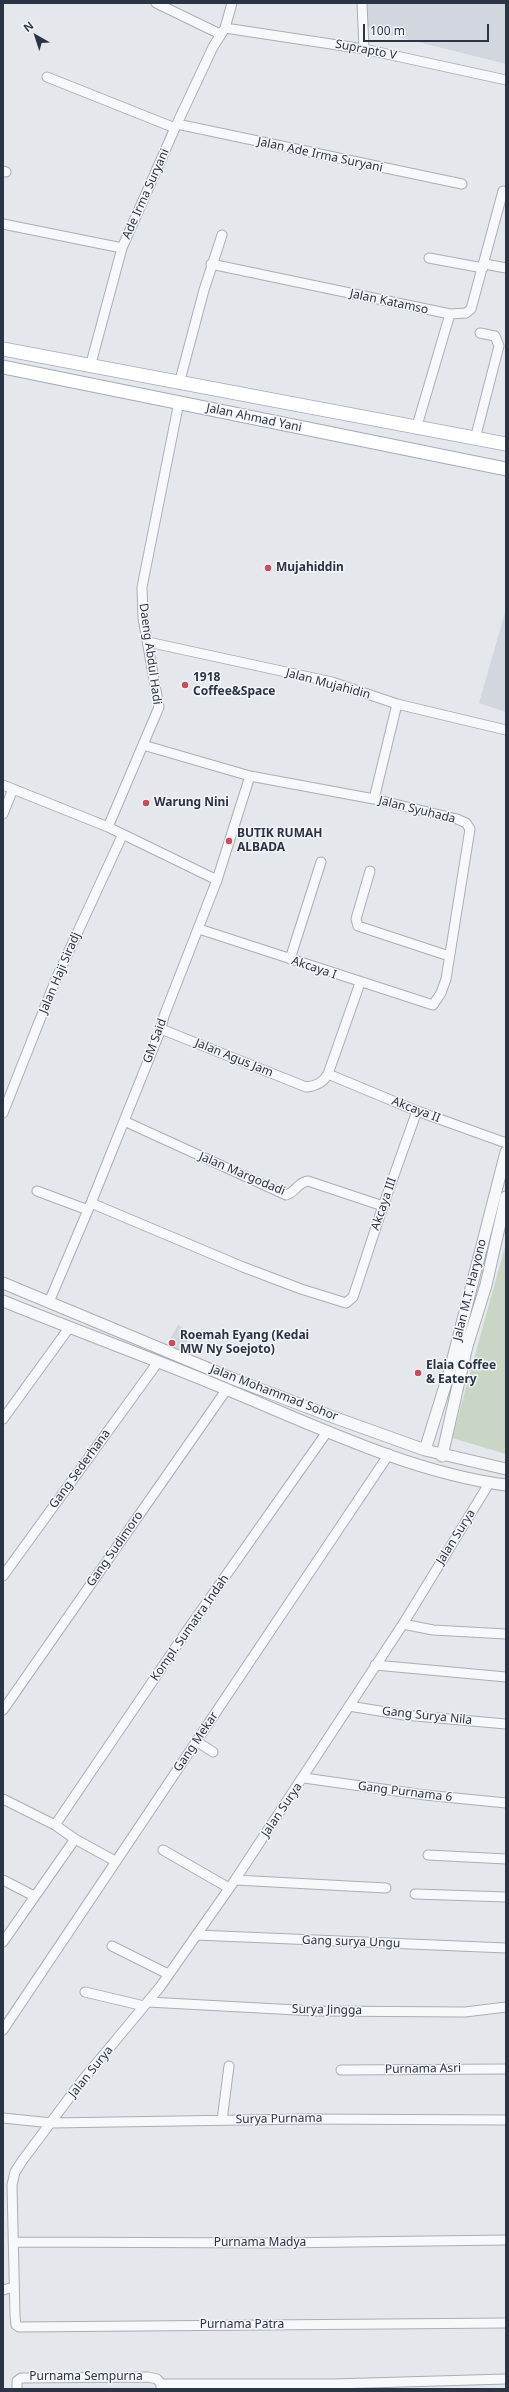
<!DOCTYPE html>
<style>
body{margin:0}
#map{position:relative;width:509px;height:2392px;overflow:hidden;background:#e4e7ec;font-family:"Noto Sans",sans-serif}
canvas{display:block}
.frame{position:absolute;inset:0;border:4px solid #2b3445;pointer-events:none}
.north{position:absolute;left:16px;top:16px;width:40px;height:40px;-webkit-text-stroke:3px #f4f6f9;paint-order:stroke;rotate:321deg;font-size:11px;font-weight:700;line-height:16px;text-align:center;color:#2b3445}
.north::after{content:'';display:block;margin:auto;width:14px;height:18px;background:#2b3445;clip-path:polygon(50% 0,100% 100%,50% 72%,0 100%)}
.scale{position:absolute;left:363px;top:24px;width:126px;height:18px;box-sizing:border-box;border:2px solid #2b3445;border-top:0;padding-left:5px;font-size:12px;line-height:14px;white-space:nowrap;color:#2b3445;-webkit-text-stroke:3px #f4f6f9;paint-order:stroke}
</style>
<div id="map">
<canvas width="509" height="2392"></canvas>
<div class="frame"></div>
<div class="north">N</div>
<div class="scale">100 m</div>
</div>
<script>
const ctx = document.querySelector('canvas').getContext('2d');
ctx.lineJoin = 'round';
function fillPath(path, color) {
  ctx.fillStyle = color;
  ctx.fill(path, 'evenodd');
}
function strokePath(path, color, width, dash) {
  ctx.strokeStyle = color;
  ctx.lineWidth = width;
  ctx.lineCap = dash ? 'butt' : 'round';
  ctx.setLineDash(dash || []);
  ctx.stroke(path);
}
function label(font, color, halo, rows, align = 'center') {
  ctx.font = font + ' "Noto Sans",sans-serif';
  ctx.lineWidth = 3;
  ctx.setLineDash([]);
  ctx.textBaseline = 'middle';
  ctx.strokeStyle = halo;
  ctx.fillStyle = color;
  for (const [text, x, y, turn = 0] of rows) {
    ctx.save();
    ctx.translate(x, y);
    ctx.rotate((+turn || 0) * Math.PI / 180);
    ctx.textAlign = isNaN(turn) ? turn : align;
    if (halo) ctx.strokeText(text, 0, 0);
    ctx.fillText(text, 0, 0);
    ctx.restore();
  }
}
fillPath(new Path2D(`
 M366,3H506V64L366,29Z
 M506,609V712L479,703Z
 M178,1325L192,1333L179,1356L165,1348Z`), '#d2d6de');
fillPath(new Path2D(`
 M506,1243V1454L452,1438Z`), '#c9d6c5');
const minor = new Path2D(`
 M156,3L220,34
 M362,3L364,49
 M225,28L364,49L506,80
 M47,77L175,128
 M177,124L462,184
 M3,171L6,172
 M3,224L122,248
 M429,258L483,268
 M211,264L450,314L416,429
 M485,264L506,268
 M450,314L466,313L471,309L503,191
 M90,367L122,248L175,128L213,47L225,28L232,3
 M179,384L204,290L222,235
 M475,439L499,346L495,336L480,333
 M148,642L332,682L397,704L506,730
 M143,745L250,776L374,799L457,819L466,823L470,829L446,979L441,993L433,1005L199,929
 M3,785L108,827L217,880
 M374,799L397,704
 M3,814L13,789
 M108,827L159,707L143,618L142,587L179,402
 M370,871L356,919L358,926L449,956
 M290,959L321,862
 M161,1029L306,1087C316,1086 323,1083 328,1074L360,983
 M328,1074L417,1111L506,1143
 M3,1113L56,979L122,836
 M124,1121L286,1195C295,1193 298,1182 308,1181L383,1206
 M37,1191L88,1210
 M91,1203L243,1267L301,1289L346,1303L353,1297L383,1206L417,1111
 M49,1302L91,1203L161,1029L164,1016L217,880L250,776
 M3,1419L69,1328
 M490,1482L403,1624L235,1880L160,1987L81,2082L22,2161L15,2172L12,2185L15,2316L16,2325L19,2327L506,2323
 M3,1576L158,1362
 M403,1624L433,1630L506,1634
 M375,1665L506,1677
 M349,1706L404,1715L506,1724
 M3,1710L227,1389
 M196,1741L213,1752
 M304,1778L425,1795L506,1803
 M3,1799L55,1825L75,1839L115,1861
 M55,1825L186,1632L327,1432
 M163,1850L229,1888
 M428,1855L506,1859
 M3,1880L34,1896
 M235,1880L386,1888
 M415,1894L506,1897
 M196,1935L506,1948
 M3,1942L75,1839
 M112,1946L168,1974
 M85,1992L144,2006
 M148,2002L315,2011L465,2012L506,2007
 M3,2030L389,1454
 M341,2070L506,2069
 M3,2118L52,2123L304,2119L506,2120
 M222,2120L229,2066
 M14,2242L276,2243L506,2240
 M3,2290L14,2287
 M161,2384H333L506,2379
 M17,2389V2381L21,2378L148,2377L157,2379L161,2384V2389`);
const tertiary = new Path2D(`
 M3,1283L231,1378L333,1417L425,1450L506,1469
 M3,1301C77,1331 152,1358 226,1389C313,1425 412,1473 506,1485
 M425,1450L450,1370L506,1152
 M442,1456L467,1346L486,1285L506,1197`);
const primary = new Path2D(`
 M3,349L506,444
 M3,367L506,469`);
strokePath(minor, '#a9aeb7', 11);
strokePath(tertiary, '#a9aeb7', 13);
strokePath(primary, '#a3abb8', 15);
strokePath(minor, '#f7f8fa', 9);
strokePath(tertiary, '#f7f8fa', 11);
strokePath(primary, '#fff', 13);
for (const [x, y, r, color] of [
 [268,568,4,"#d1495b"],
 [185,685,4,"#d1495b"],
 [146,803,4,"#d1495b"],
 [229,841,4,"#d1495b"],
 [172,1343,4,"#d1495b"],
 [418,1373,4,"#d1495b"]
]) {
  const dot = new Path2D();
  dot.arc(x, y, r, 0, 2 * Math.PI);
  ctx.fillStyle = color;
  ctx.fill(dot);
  strokePath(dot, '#f4f6f9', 1.5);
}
label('12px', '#2b3445', '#f4f6f9', [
 ["Suprapto V",366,50,11],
 ["Jalan Ade Irma Suryani",320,155,12],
 ["Ade Irma Suryani",146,194,-66],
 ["Jalan Katamso",389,302,12],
 ["Jalan Ahmad Yani",254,418,12],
 ["Daeng Abdul Hadi",150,654,82],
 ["Jalan Mujahidin",328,684,15],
 ["Jalan Syuhada",417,810,14],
 ["Akcaya I",314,968,19],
 ["Jalan Haji Siradj",60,973,-67],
 ["GM Said",155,1041,-70],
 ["Jalan Agus Jam",234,1058,22],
 ["Akcaya II",416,1110,21],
 ["Jalan Margodadi",242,1174,23],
 ["Akcaya III",384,1204,-71],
 ["Jalan M.T. Haryono",470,1290,-76],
 ["Jalan Mohammad Sohor",274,1393,21],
 ["Gang Sederhana",80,1469,-54],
 ["Jalan Surya",456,1537,-58],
 ["Gang Sudimoro",115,1549,-55],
 ["Kompl. Sumatra Indah",190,1628,-55],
 ["Gang Surya Nila",427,1716,6],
 ["Gang Mekar",196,1742,-56],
 ["Gang Purnama 6",405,1792,7],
 ["Jalan Surya",282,1810,-56],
 ["Gang surya Ungu",351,1942,2],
 ["Surya Jingga",327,2010,1],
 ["Purnama Asri",423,2069,-1],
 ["Jalan Surya",91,2072,-51],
 ["Surya Purnama",279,2119,-1],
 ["Purnama Madya",260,2243],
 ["Purnama Patra",242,2325],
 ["Purnama Sempurna",86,2377]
]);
label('bold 12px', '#2b3445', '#f4f6f9', [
 ["Mujahiddin",276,568],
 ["1918",193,678],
 ["Coffee&Space",193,692],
 ["Warung Nini",154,803],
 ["BUTIK RUMAH",237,834],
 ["ALBADA",237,848],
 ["Roemah Eyang (Kedai",180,1336],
 ["MW Ny Soejoto)",180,1350],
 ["Elaia Coffee",426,1366],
 ["& Eatery",426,1380]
], 'left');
</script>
